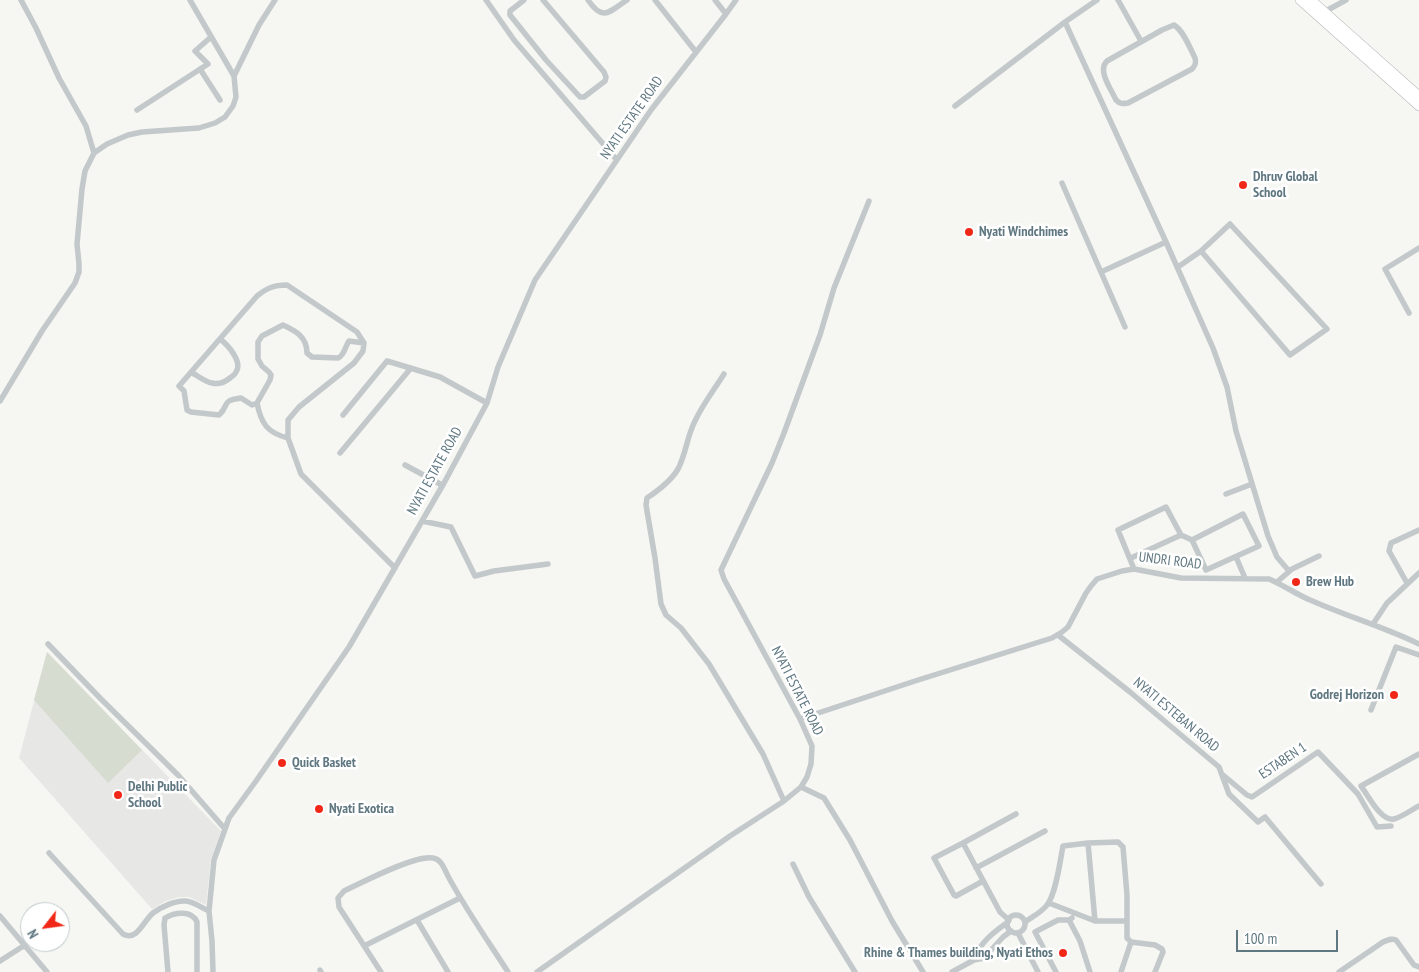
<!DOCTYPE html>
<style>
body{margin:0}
#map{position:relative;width:1419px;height:972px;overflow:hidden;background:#f6f6f2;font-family:"PT Sans Narrow",sans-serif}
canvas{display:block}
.north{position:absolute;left:20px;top:902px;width:50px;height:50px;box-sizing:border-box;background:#fff;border:1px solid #bfc9cc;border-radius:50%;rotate:240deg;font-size:14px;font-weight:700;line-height:20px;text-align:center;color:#5f7780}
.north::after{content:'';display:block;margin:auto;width:18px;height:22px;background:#f12818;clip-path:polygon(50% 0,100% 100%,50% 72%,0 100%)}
.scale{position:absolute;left:1236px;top:930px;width:102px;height:22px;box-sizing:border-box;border:2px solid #5f7780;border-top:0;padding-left:6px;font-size:15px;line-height:18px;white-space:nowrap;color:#5f7780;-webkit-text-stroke:4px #fff;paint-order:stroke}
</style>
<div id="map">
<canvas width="1419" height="972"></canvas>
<div class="north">N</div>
<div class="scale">100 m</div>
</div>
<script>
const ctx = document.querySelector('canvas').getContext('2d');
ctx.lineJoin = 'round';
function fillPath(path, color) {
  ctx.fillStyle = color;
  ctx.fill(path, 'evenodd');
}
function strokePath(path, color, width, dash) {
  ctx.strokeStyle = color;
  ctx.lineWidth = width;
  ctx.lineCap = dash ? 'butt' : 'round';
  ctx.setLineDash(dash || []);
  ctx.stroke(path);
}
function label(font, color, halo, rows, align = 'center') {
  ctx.font = font + ' "PT Sans Narrow",sans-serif';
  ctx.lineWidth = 5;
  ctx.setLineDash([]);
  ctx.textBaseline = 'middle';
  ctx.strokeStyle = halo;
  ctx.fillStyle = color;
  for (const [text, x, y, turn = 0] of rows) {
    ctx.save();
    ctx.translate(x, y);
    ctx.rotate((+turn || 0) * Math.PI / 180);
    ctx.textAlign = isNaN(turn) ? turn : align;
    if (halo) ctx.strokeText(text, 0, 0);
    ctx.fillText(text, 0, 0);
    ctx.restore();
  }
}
fillPath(new Path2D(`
 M47,652L221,831L211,860L206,905L189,897H179L166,901L152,909L19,758Z`), '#e7e7e6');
fillPath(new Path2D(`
 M47,652L142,750L108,783L34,700Z`), '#d7dcd1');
const trunk = new Path2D(`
 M1300,0L1419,106
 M1311,0L1419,96`);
strokePath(trunk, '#b3b9bb', 10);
strokePath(new Path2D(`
 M21,0L36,28L59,78L86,126L94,153
 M190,0L234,76
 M486,0L514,40L617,160
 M524,0L510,11V15L546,60L580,97H584L605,81L606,77L604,72L543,0
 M588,0C603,22 609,12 627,0
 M655,0L696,52
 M715,0L726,14
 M1097,0L1065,22L1166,242L1213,348L1227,387L1236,431L1268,536L1277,557L1289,571
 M1118,0L1141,41
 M1324,12L1346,0
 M1174,25C1183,30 1190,48 1195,58C1196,62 1196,65 1192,69L1128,103C1122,104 1120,104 1116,100C1111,89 1097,70 1107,61L1162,30Z
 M200,69L220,100
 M955,106L1065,22
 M137,110L208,64L195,51L211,37
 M1062,183L1125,327
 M1178,267L1201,251L1230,224L1327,329L1290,355L1201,251
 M1101,272L1166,242
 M1409,313L1385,269L1419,248
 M364,343L349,341C345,346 345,355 338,358L312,357L307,353C307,337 296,331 283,325L262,336L258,342V359L262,366L269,372L271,375L270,380L257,403L252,405L241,398C220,401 230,405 219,415L191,412L187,410L184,391L179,386L257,296C267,288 274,285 287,285L357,332L364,343L363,351L354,363L299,407L288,420V438L301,474L395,568
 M191,372C198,376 205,382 212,383C219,385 225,382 230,378C232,376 235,375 236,372C243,362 228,345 220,339
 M724,374C714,390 703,404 695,421C687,436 686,454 678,469C671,481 659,490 647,498L646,505L655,558L661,604L666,615L681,628L709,664L763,754L784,801
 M0,401L42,331L75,283L79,272V264L77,244L82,189L85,171L94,153L107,144L128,135L142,132L199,128L215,123L225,117L233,106L236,97L234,76L259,25L275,0
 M257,403C261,423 267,433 288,438
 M343,415L387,361L440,377L487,403
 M340,453L411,368
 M405,465L442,485
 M1226,494L1252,484
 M422,521L451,527L475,576L494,571L548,564
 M1236,557L1245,578
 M1131,558L1181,535
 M1134,569L1118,530L1166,507L1181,535L1192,540L1206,570L1259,546L1243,514L1192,540
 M1277,582L1292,569L1319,556
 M1407,583L1389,551L1391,543L1419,530
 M1373,624L1387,603L1419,573
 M1058,635L1130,692L1219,767L1229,794L1258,822L1265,817L1321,884
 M48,644L100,698L178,775L225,829
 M1371,710L1396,647L1419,655
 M800,719L915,681L1052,638L1062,632L1068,627L1086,593L1091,586L1097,579L1122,571L1134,569L1181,578L1269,579C1283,585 1296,594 1310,600C1346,616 1384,627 1419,644
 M1419,754L1361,786C1368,795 1381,822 1394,819C1402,817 1411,810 1419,806
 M1223,775L1247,795L1252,797L1318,752L1358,794L1377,827L1391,826
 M801,787L824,798L850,840L892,921L923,972
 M963,843L934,858L954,895L956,896L983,881
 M49,853L123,934C137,942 144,920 153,913C161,907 176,900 186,901C194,902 202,908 209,911
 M793,864L809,897L855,972
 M976,868L1045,831
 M1049,903L1095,921H1127V895L1123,847L1118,842L1088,843
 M1007 924a9 9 0 1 1 18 0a9 9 0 1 1-18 0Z
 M0,916L47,972
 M1072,918L1069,920L1080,941L1090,972
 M417,920L448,972
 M1009,920L1000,912L963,843L1016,814
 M1025,922C1032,917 1042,912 1047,905C1056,894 1060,861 1063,846L1088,843L1095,921
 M1018,933L1038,972
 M1131,942L1155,945L1162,949L1163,952L1155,972
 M364,946L460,898
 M974,960C979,943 994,932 1008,922
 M0,961L25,945
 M320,970L321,972
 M168,972L164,925L165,918C175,912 192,910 197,922V972
 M213,972L212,941L209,911L214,860L229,818L256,781L349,647L444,483L487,403L498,367L535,280L651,110L726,14L736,0
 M381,972L339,907L338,898L344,891C361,883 416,854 433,858C442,859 445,871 449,878C467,911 488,941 508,972
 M537,972L730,836L784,801L801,787L807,777L811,764L812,746L800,719L724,579L721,570L772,463L784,433L820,335L834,288L869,201
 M952,972L974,960L984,958L1003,937L1011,931
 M1056,972L1035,932L1058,920H1069
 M1121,972L1131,942L1127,938V921
 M1339,972L1383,942C1388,940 1391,938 1396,940L1414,965L1419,967`), '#c3c8cb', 5.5);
strokePath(trunk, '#fff', 9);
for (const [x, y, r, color] of [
 [1243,185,5,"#f12818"],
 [969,232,5,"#f12818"],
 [1296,582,5,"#f12818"],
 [1394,695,5,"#f12818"],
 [282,763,5,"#f12818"],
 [118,795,5,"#f12818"],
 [319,809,5,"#f12818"],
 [1063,953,5,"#f12818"]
]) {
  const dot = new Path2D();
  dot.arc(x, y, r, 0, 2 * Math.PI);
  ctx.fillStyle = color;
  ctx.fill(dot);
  strokePath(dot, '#fff', 2);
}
label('14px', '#5f7780', '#fff', [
 ["NYATI ESTATE ROAD",632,118,-55],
 ["NYATI ESTATE ROAD",435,471,-61],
 ["UNDRI ROAD",1170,561,7],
 ["NYATI ESTATE ROAD",797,691,63],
 ["NYATI ESTEBAN ROAD",1176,715,40],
 ["ESTABEN 1",1283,761,-34]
]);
label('bold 14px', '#5f7780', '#fff', [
 ["Dhruv Global",1253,177],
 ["School",1253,193],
 ["Nyati Windchimes",979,232],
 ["Brew Hub",1306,582],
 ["Godrej Horizon",1384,695,"right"],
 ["Quick Basket",292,763],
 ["Delhi Public",128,787],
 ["School",128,803],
 ["Nyati Exotica",329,809],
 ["Rhine & Thames building, Nyati Ethos",1053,953,"right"]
], 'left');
</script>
